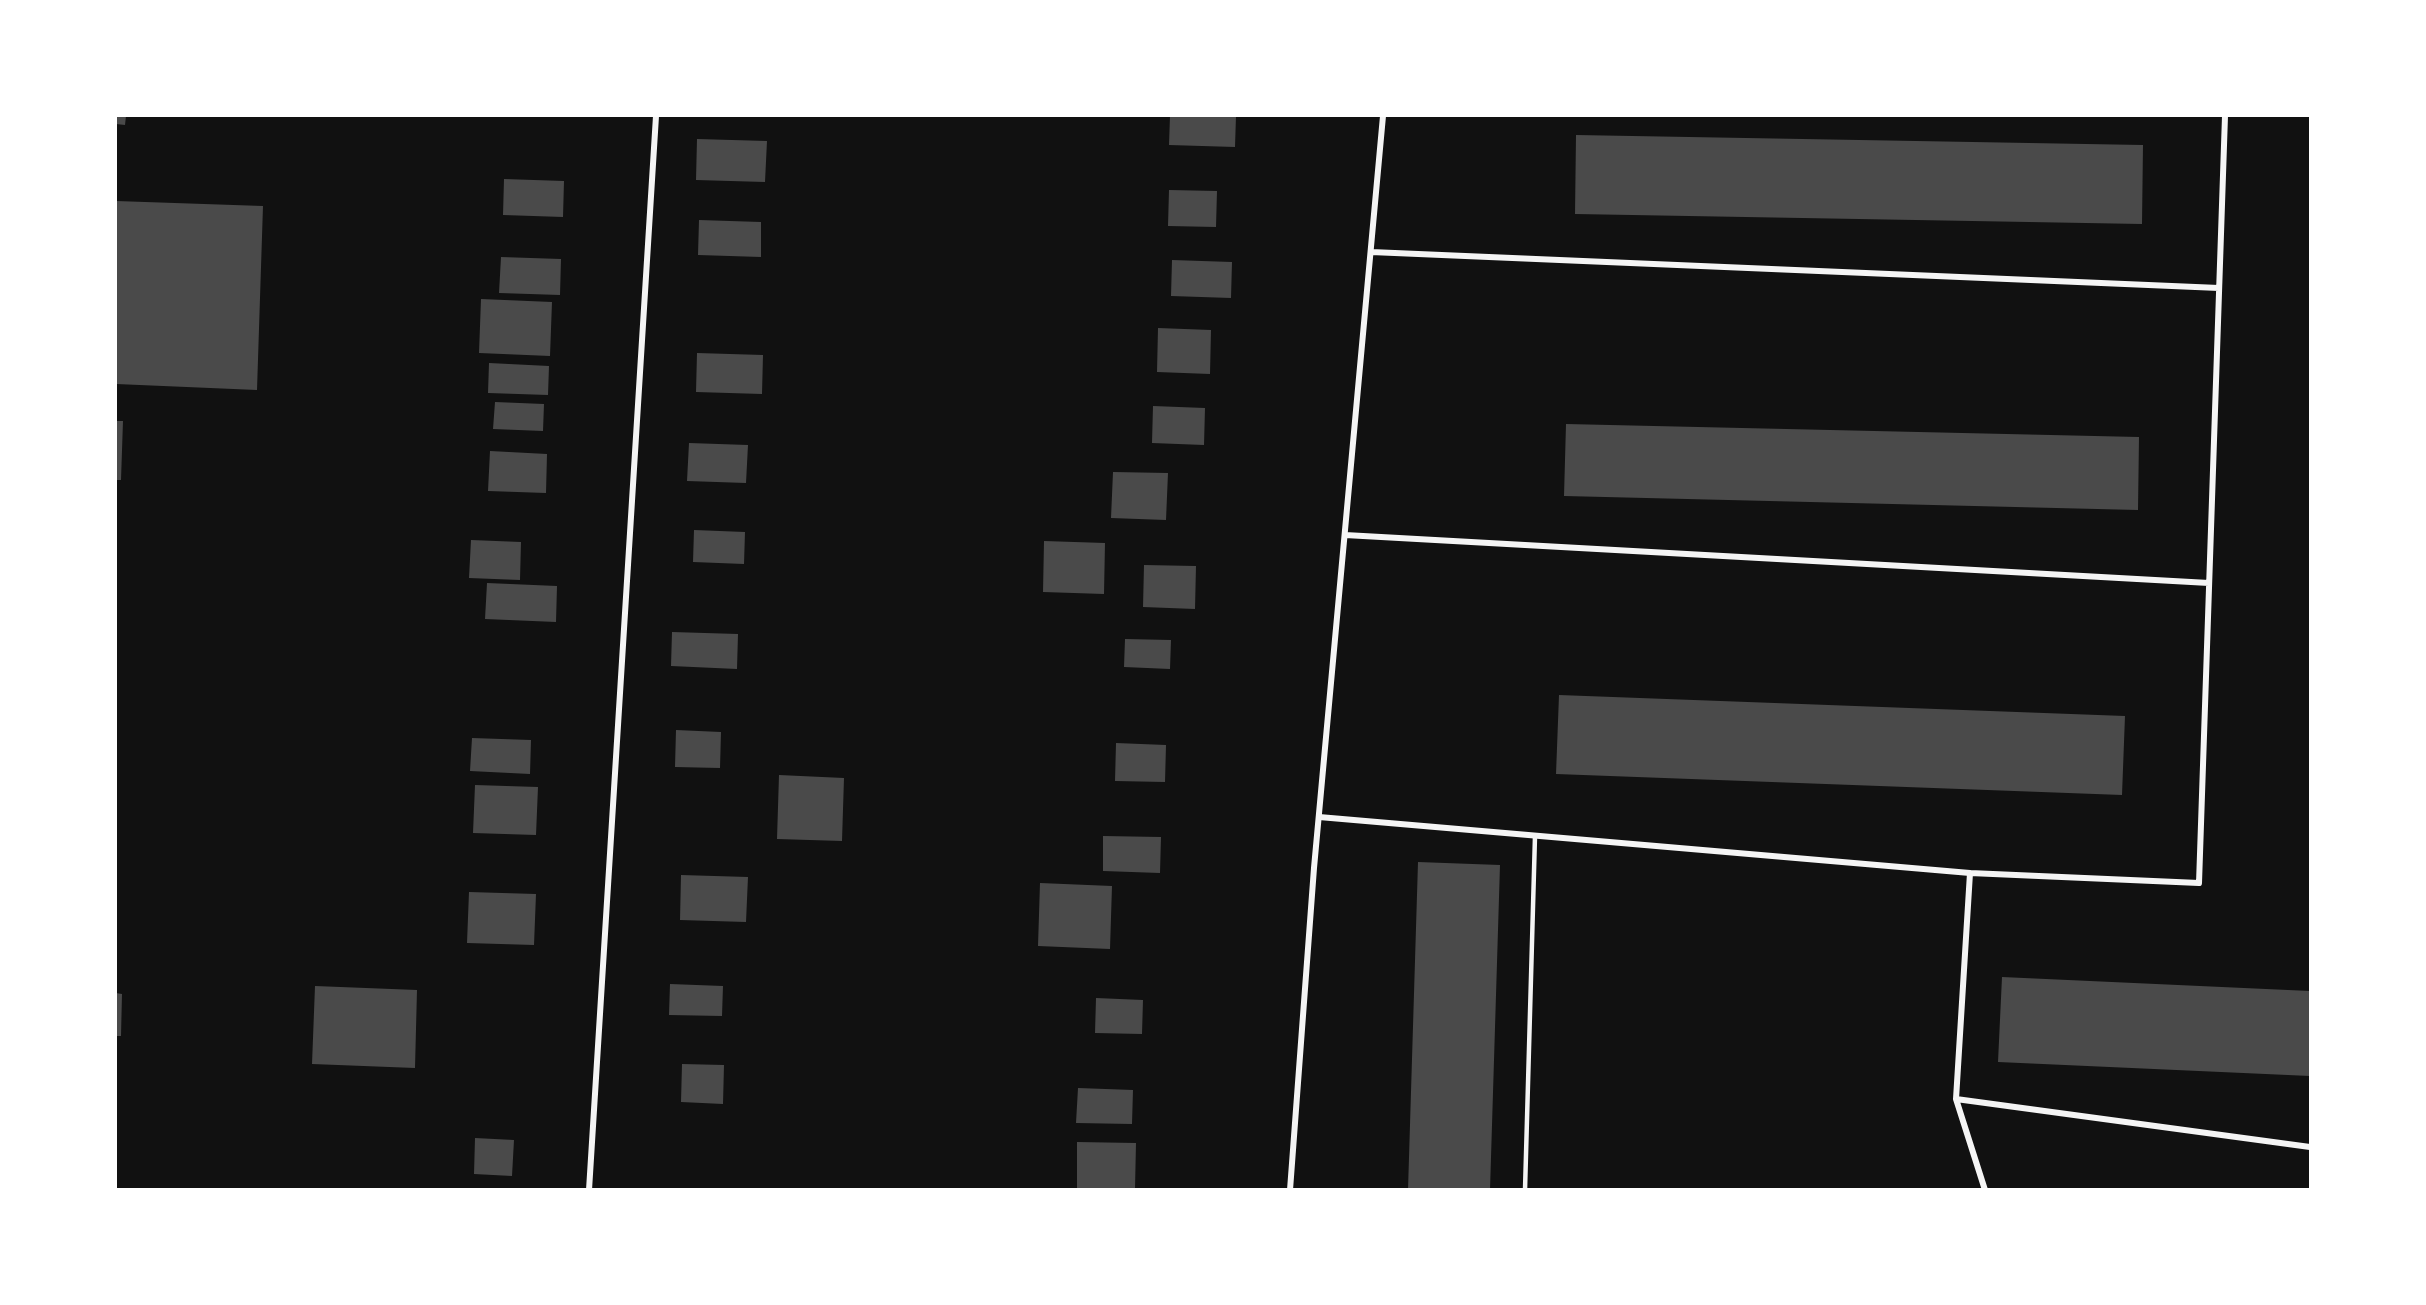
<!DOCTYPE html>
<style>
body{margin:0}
#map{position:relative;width:2426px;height:1305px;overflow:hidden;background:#111;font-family:"Sofia Sans Condensed",sans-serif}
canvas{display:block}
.frame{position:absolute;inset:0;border:117px solid #fff;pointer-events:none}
</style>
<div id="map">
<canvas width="2426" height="1305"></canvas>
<div class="frame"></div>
</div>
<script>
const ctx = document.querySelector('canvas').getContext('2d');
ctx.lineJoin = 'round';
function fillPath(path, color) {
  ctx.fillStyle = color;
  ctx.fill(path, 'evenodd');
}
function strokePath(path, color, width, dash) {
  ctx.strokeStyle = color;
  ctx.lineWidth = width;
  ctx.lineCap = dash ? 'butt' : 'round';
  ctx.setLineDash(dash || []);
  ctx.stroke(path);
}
fillPath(new Path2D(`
 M116,116H126L125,125L116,124Z
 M1170,116H1236L1235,147L1169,145Z
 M1576,135L2143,145L2142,224L1575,214Z
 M697,139L767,141L765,182L696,180Z
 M504,179L564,181L563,217L503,215Z
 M1169,190L1217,191L1216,227L1168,226Z
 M116,201L263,206L257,390L116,384Z
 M699,220L761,222V257L698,255Z
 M501,257L561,259L560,295L499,293Z
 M1172,260L1232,262L1231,298L1171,296Z
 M481,299L552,302L550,356L479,353Z
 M1158,328L1211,330L1210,374L1157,372Z
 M697,353L763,355L762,394L696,392Z
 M489,363L549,366L548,395L488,393Z
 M495,402L544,404L543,431L493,429Z
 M1153,406L1205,408L1204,445L1152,443Z
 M116,421H123L121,480H116Z
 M1566,424L2139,437L2138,510L1564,496Z
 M689,443L748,445L746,483L687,481Z
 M490,451L547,454L546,493L488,491Z
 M1113,472L1168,473L1166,520L1111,518Z
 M694,530L745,532L744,564L693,562Z
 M471,540L521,542L520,580L469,578Z
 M1044,541L1105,543L1104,594L1043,592Z
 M1144,565L1196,566L1195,609L1143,607Z
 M487,583L557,586L556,622L485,619Z
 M672,632L738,634L737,669L671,666Z
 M1125,639L1171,640L1170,669L1124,667Z
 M1559,695L2125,716L2122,795L1556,774Z
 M676,730L721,732L720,768L675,767Z
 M472,738L531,740L530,774L470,771Z
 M1116,743L1166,745L1165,782L1115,781Z
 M779,775L844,778L842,841L777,839Z
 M475,785L538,787L536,835L473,833Z
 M1103,836L1161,837L1160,873L1103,871Z
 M1418,862L1500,865L1490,1190H1408Z
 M681,875L748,877L746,922L680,920Z
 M1040,883L1112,886L1110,949L1038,946Z
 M469,892L536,894L534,945L467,943Z
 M2002,977L2310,991V1076L1998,1062Z
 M670,984L723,986L722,1016L669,1015Z
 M315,986L417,990L415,1068L312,1064Z
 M116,993L122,994L121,1036H116Z
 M1096,998L1143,1000L1142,1034L1095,1033Z
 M682,1064L724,1065L723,1104L681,1102Z
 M1078,1088L1133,1090L1132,1124L1076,1123Z
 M475,1138L514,1140L512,1176L474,1174Z
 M1077,1142L1136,1143L1135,1189L1077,1188Z`), '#4a4a4a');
strokePath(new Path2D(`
 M1525,1190L1535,836`), '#f5f5f5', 4.5);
strokePath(new Path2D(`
 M1371,252L2219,288
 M1345,535L2209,583
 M1319,817L1970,873L1956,1099L2310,1147
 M1970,873L2199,883L2225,116
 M1956,1099L1985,1190
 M589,1190L656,116
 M1290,1190L1314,868L1383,116`), '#f5f5f5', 6);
</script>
